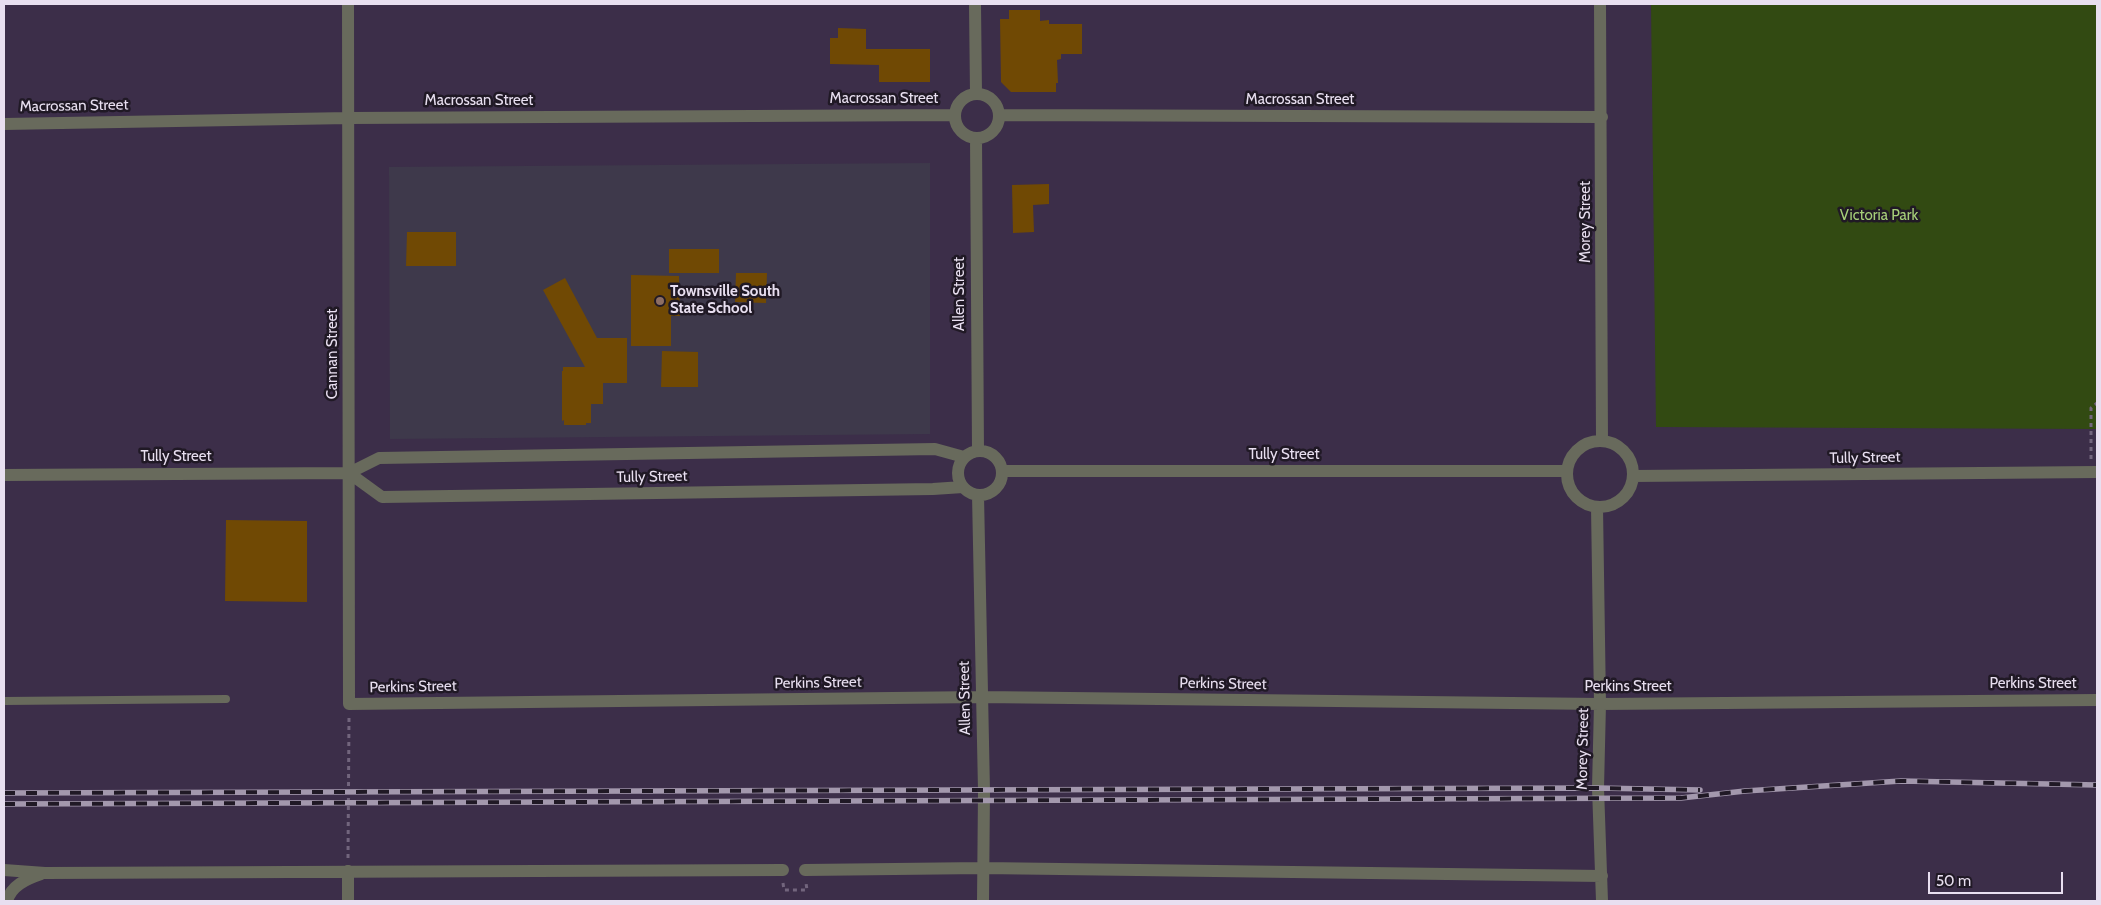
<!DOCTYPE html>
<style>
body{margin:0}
#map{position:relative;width:2101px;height:905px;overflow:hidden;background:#3c2e49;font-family:Cabin,sans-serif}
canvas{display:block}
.frame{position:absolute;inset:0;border:5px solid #e8dff0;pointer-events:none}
.scale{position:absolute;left:1928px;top:872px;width:135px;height:22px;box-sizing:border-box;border:2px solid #e8dff0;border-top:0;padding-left:6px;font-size:15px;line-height:18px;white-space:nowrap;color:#e8dff0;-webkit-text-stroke:4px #201925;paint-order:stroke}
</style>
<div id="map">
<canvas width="2101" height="905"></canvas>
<div class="frame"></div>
<div class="scale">50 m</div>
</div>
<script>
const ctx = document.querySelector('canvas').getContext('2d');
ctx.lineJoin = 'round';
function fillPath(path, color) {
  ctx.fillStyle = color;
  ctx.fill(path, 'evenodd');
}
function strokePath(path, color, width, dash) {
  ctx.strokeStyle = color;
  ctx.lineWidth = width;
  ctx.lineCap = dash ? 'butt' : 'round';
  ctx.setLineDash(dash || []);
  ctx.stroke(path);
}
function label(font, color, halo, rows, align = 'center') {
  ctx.font = font + ' Cabin,sans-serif';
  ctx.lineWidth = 5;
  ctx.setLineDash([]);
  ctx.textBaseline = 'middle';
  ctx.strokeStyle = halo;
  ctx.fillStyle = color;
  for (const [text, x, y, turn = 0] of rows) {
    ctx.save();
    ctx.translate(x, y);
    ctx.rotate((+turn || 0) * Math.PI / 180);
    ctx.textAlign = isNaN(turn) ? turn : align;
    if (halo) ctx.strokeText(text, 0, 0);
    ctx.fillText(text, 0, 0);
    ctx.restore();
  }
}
fillPath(new Path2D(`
 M930,163V434L390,439L389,167Z`), '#3e394b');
fillPath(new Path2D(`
 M1651,4H2097V429L1656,427Z`), '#324a12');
fillPath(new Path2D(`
 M1009,10H1040V21L1049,20V24H1082V54H1061V59L1057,60L1058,83H1056V92H1011L1001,82L1000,19H1009Z
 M838,28L866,29V49H930V82H879V65L830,64V38H838Z
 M1049,184V204L1033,205L1034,232L1013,233L1012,185Z
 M407,232H456V266H406Z
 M669,249H719V273H669Z
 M736,273H767L766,303L735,302Z
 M631,275L679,276L680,316H671V346H631Z
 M565,278L597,338H627V383H603V404H591V423H586V425H564V420L562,421V371H563V367H585L543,290Z
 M662,351L698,352V387H661Z
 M226,520L307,521V602L225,601Z`), '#704904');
strokePath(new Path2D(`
 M2091,459V408L2097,403
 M348,858L349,717
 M783,883L784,890H807L806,883`), '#72657d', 3, [4, 4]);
strokePath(new Path2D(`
 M4,701L226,699`), '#686a5c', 8);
strokePath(new Path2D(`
 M348,4L349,704L982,697L1600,704L2097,700
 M975,4L976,94
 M1600,4L1602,441
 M955 116a22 22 0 1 1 44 0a22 22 0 1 1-44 0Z
 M999,115L1602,117
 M4,124L349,118L955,115
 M976,138L978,451
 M1567 474a33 33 0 1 1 66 0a33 33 0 1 1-66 0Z
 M958 473a22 22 0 1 1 44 0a22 22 0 1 1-44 0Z
 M1002,471H1566
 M349,473L382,497L933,489L963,487
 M4,475L349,473L379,458L935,449L964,457
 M1633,476L2097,472
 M978,495L984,791L983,901
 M1597,507L1600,704L1598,788L1602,901
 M4,870L45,873L783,870
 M805,870L983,868L1602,876
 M348,871V901
 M7,901C11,886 26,879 41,874`), '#686a5c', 12);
const rail = new Path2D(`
 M4,793L1598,788L1700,790
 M4,804L1681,798L1745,791L1901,781L2097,785`);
strokePath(rail, '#a398ad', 5.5);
strokePath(rail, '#201925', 4, [11]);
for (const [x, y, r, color] of [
 [660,301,5,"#8d6e63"]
]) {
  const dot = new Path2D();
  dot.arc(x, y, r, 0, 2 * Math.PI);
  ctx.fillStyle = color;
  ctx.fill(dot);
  strokePath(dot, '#201925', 2);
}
label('15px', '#e8dff0', '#201925', [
 ["Macrossan Street",884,99],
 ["Macrossan Street",1300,100],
 ["Macrossan Street",479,101],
 ["Macrossan Street",74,106,-1],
 ["Morey Street",1586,222,-90],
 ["Allen Street",960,294,-90],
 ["Cannan Street",333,354,-90],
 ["Tully Street",1284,455],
 ["Tully Street",176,457],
 ["Tully Street",1865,458,-1],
 ["Tully Street",652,477,-1],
 ["Perkins Street",818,683,-1],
 ["Perkins Street",1223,684,1],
 ["Perkins Street",2033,684],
 ["Perkins Street",413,687,-1],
 ["Perkins Street",1628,687],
 ["Allen Street",965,698,-91],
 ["Morey Street",1583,749,-89]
]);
label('15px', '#a6cf79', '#201925', [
 ["Victoria Park",1879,216]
]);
label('bold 15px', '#e8dff0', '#201925', [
 ["Townsville South",670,292],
 ["State School",670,309]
], 'left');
</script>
